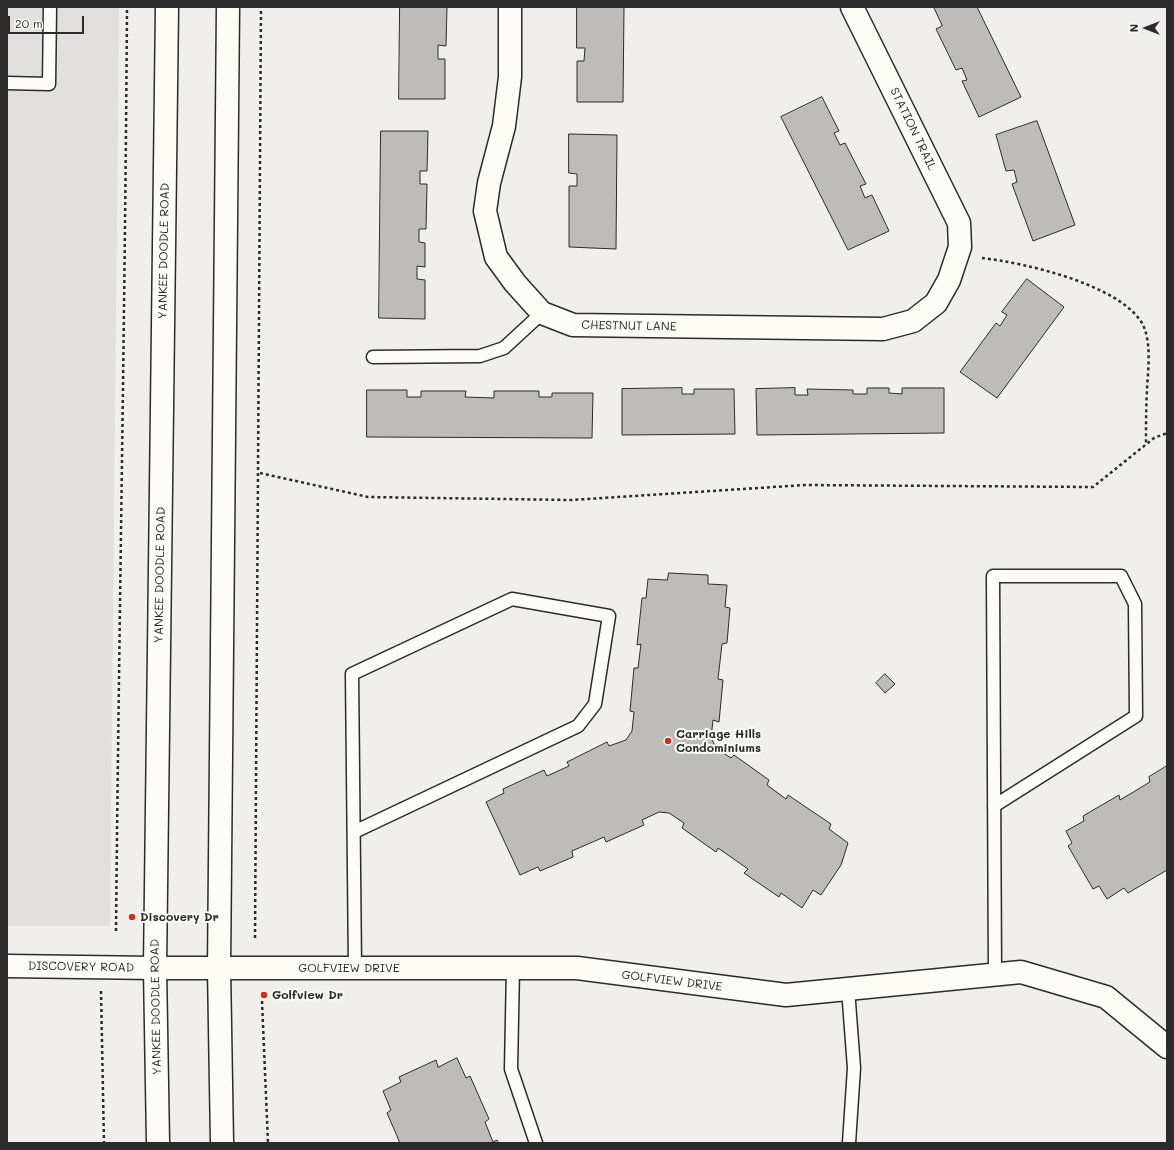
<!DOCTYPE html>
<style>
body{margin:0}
#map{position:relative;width:1174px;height:1150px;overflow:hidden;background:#f0efeb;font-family:Mali,sans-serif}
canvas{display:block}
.frame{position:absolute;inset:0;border:8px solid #2b2b2b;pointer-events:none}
.north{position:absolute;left:1126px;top:8px;width:40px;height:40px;-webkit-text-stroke:3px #fdfcf7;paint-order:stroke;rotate:270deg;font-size:11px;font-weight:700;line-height:16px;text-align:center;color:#2b2b2b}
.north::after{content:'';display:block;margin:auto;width:14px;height:18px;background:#2b2b2b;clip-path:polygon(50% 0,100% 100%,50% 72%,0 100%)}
.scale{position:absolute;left:8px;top:16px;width:76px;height:18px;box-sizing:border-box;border:2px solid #2b2b2b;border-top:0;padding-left:5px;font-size:12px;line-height:14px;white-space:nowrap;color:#2b2b2b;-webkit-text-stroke:3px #fdfcf7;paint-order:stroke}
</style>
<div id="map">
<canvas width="1174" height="1150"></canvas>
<div class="frame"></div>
<div class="north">N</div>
<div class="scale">20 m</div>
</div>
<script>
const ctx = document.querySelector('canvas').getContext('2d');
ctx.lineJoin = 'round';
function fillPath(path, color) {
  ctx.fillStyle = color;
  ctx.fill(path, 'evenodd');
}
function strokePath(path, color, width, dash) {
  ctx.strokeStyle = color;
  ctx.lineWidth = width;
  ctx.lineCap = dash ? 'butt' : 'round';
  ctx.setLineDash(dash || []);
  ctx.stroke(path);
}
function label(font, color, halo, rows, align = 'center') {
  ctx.font = font + ' Mali,sans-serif';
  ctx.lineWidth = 4;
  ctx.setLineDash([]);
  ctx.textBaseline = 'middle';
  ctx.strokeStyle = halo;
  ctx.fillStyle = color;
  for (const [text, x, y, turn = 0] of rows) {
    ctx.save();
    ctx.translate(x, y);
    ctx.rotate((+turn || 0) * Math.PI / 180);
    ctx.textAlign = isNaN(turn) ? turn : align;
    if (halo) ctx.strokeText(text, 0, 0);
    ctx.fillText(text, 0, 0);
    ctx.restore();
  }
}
fillPath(new Path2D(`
 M7,7H119L110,926H7Z`), '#e1e0dc');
const building = new Path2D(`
 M400,7H447L446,46L438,45V59H445V99H399Z
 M577,7H624L623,102H577V61H584L585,48H577Z
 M934,7H977L1021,97L979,117L962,81L967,80L962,68L956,70L936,29L942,26Z
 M822,97L839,131L834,133L840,145L845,143L866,184L860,186L865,198L872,195L889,231L848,250L781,117Z
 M1037,121L1075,225L1033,241L1012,184L1017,182L1014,170L1006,171L996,135Z
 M381,131H428L427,171H420V184H427L426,229H419V242L425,243V267L417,266V279L425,280V319L379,318Z
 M569,134L617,135L616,249L569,247V186H577V174L569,173Z
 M1027,279L1064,307L997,398L960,372L996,323L1000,326L1007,315L1002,312Z
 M682,388V394H694V389H734L735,434L622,435V389Z
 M795,388V395H808L807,389L853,390V394H867V388H889V393L902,394V388H944V433L757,435L756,389Z
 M367,390H407V397H421V391H466L465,397L494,398V391H539V397H552V393H593L592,438L367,437Z
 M669,573L708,575V584L727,585L725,607L730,608L727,643L722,644L718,679L723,680L719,722L713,720L711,738L717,749L731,758L734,755L769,780L767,785L786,799L788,795L831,824L829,829L848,843L841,865L821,895L813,890L802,908L781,893L779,897L744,873L748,869L718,848L716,852L682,828L684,823L669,813L659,812L642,820L644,825L606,842L604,837L572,851L573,857L540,871L538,867L520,875L486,802L504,793L503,789L544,770L547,776L569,766L567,762L607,742L609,746L626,740L632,731L634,712L630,711L634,668H638L641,644L637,645L642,598H646L648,579L667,580Z
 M885,674L895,684L885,693L876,683Z
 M1167,766V870L1128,893L1124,888L1107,899L1099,886L1093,889L1068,846L1072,843L1066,831L1084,821L1083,816L1119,795L1120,800L1150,782L1149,777Z
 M457,1058L466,1078L470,1076L489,1119L485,1122L493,1142L497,1140L499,1143H400L387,1113L391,1110L383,1091L401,1082L399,1077L436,1060L438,1067Z`);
fillPath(building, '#bdbcb8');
strokePath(building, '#2b2b2b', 1);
const service = new Path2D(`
 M7,83L49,84L50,7
 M373,357L480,356L504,348L542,313
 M994,806L1136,716L1135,604L1121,576H993L995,975
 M354,832L578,726L595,704L609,616L512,599L352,674L355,968
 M513,968L511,1069L536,1143
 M848,989L854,1068L849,1143`);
const minor = new Path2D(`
 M510,7V77L504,126L489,183L485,211L496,257L515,283L542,313L573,325L883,329L913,321L936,303L949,280L960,247L959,223L852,7
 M7,966L155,968H577L786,995L1021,972L1106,997L1167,1047`);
const secondary = new Path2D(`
 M158,1143L155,968L167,7
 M222,1143L219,968L228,7`);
strokePath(service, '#2b2b2b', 15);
strokePath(minor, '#2b2b2b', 25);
strokePath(secondary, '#2b2b2b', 25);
strokePath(new Path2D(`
 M982,258C1025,263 1118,284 1142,323C1152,341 1148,370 1147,389C1146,408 1146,426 1146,444
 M260,473L368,497L571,500L805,485L1093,487L1154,438L1167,433
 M116,931C119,623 125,315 127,7
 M255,938L261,7
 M101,991L104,1143
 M262,1001L268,1143`), '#2b2b2b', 2.5, [3, 3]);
strokePath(service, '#fdfcf7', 12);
strokePath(minor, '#fdfcf7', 22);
strokePath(secondary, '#fdfcf7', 22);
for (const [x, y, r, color] of [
 [668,741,4,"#c8321e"],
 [132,917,4,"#c8321e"],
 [264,995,4,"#c8321e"]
]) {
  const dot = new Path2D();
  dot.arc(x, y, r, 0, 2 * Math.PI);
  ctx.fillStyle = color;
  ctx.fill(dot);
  strokePath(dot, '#fdfcf7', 1.5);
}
label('12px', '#2b2b2b', '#fdfcf7', [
 ["STATION TRAIL",913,129,64],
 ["YANKEE DOODLE ROAD",164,251,-89],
 ["CHESTNUT LANE",629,326,1],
 ["YANKEE DOODLE ROAD",160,575,-89],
 ["DISCOVERY ROAD",81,967,1],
 ["GOLFVIEW DRIVE",349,968],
 ["GOLFVIEW DRIVE",672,981,7],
 ["YANKEE DOODLE ROAD",156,1007,-91]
]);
label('bold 12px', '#2b2b2b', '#fdfcf7', [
 ["Carriage Hills",676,734],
 ["Condominiums",676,748],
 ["Discovery Dr",140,917],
 ["Golfview Dr",272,995]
], 'left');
</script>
